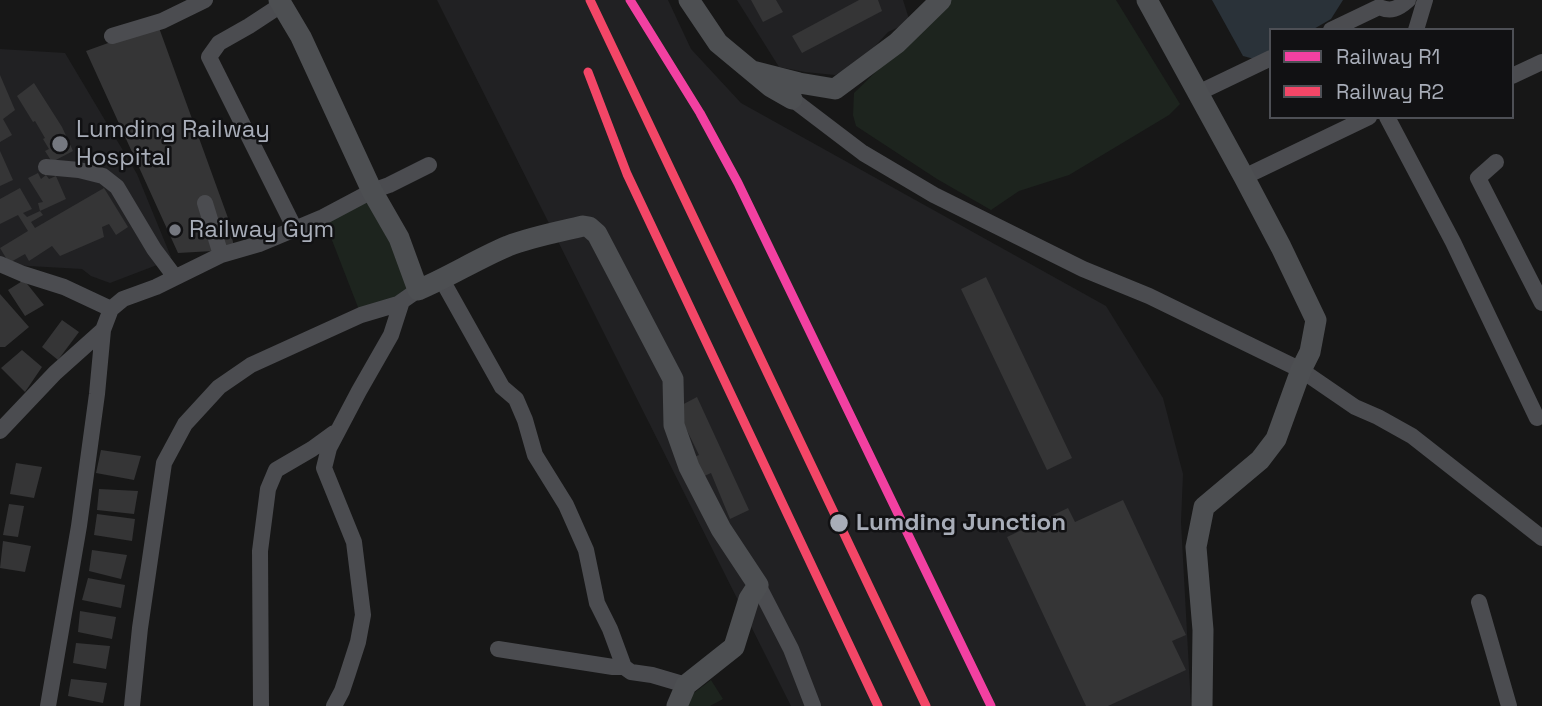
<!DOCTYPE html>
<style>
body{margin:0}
#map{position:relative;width:1542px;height:706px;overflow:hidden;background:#171717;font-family:"Space Grotesk",sans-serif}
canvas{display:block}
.legend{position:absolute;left:1269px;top:28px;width:245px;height:91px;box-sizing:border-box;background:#111113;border:2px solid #4d4f55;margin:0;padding:9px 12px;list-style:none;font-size:21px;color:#a8adb8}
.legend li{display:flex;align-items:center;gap:14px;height:35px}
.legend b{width:35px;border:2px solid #4d4f55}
</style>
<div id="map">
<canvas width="1542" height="706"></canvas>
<ul class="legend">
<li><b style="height:9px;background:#f240a1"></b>Railway R1</li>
<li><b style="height:9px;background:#f34667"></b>Railway R2</li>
</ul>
</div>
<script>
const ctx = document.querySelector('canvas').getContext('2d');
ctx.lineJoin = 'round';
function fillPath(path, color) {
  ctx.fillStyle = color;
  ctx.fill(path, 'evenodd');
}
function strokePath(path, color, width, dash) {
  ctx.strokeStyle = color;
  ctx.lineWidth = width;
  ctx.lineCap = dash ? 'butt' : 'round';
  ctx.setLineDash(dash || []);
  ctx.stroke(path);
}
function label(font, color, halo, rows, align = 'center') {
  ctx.font = font + ' "Space Grotesk",sans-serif';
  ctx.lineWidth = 5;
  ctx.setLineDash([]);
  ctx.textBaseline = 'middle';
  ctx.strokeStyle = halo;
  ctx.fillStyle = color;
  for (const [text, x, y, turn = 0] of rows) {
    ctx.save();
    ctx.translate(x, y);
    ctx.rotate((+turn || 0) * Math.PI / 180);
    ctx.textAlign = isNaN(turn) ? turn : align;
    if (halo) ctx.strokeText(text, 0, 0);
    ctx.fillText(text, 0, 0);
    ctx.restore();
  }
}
fillPath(new Path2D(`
 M437,0H668L691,49L741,103L1106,306L1163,398L1183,474L1181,522L1191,706H791Z
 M737,0H903L910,22L888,32L858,65L835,75L805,72L779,67Z
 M0,49L65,53L137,174L171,257L157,265L110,283L91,276L82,269L11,265L0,260Z`), '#212123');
fillPath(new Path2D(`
 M950,0H1116L1180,104L1169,115L1069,175L1019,191L991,210L937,179L856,126L853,115L854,93Z
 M372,191L418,290L361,315L323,217Z
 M711,680L723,699L710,706H685L694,693Z`), '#1d241e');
fillPath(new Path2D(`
 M1212,0H1343L1331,19L1312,30H1271V53L1258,60L1243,56Z`), '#2a3239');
fillPath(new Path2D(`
 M751,0H776L783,12L763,22Z
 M859,0H878L882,11L802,53L792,36Z
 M158,25L228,218L234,247L213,251L178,253L86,51Z
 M0,75L15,110L3,119L12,135L0,142Z
 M34,83L62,127L73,151L52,162L45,151L49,149L43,139L45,138L35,121L33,122L17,96Z
 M0,151L13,180L0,186Z
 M38,173L41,179L46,175L49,179L56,176L66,199L40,211L38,203L43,202L28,178Z
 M20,188L32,209L23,213L27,217L40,211L43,215L31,222L35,228L104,188L128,227L116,235L109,224L102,227L104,237L60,256L52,246L29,261L25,254L9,263L0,248L28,231L18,215L0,224V199Z
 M986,277L1072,458L1047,470L961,289Z
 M24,280L44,305L25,316L8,290Z
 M0,294L29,327L5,347H0Z
 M62,320L79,332L58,360L42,347Z
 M22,350L42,367L25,392L1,368Z
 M697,397L749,510L730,519L711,473L698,479L689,459L699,455L676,408Z
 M101,450L141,456L134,480L96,473Z
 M16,463L42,467L34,498L10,494Z
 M99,489L138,491L134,514L97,510Z
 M1123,500L1186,635L1172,641L1186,670L1108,706H1086L1007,537L1068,508L1075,522Z
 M9,504L24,506L18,537L3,535Z
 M97,514L135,519L132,541L94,535Z
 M3,541L31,546L25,572L0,568Z
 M92,550L127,555L121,579L89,571Z
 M88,578L125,585L121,608L82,600Z
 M80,611L116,617L112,639L78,632Z
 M76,643L110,646L106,669L73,663Z
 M71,679L107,683L103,703L68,696Z`), '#353536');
strokePath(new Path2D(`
 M281,5L249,26L219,43L209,57L295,229
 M1331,30L1379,7C1391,12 1398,9 1408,0
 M1416,30L1425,0
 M112,36L162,21L205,0
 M1512,76L1542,62
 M1198,93L1271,58
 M792,99L863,153L934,195L1083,269L1149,296L1301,370L1355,407L1378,417L1412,436L1542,538
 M1387,117L1453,242L1537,418
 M1496,162L1478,178L1542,303
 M46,167L79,170L103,176L117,187L154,249L175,277
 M1244,177L1369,117
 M205,203L221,255
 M0,264L23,274L64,287L111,309
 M442,280L502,387L516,399L525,420L535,455L566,505L586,550L597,603L610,629L624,667L631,672L652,675L686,685
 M0,431L55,373L103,330
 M758,585L791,649L813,706
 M1479,602L1509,706
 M498,649L613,667H624
 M48,706L79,526L97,394L103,330L111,309L123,299L156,287L221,255L259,244L295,229L323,217L372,191L389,185L429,165
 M132,706L140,628L164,463L185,424L219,387L251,365L361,315L398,304L418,290
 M261,706L260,551L268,489L276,470L312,449L334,433
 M334,706L342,691L348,673L358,642L363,615L354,542L324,468L329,448L359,391L391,335L402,301`), '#4b4c50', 16);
strokePath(new Path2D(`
 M279,0L301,37L372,191L399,238L418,290C449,277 477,259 508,246C531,237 558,232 583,226L589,227L597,234L673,379L674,425L689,467L721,529L758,585L749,599L734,647L686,685L677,706
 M689,0L718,43L771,87L792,99
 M1147,0L1244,177L1281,247L1316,320L1310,352L1301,370L1276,439L1260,460L1204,507L1196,547L1203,630L1202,706
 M752,71L799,83L835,89L897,43L941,0`), '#4d4f52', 21);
const rail = new Path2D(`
 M630,0L700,113L738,183L991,706`);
strokePath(rail, '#4b4c4f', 6);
strokePath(rail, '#111113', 3.5, [10]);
strokePath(new Path2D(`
 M630,0L700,113L738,183L991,706`), '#f240a1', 9);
strokePath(new Path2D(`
 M590,0L926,706
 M588,72L627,174L878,706`), '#f34667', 9);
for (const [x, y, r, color] of [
 [60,144,9,"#757880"],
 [175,230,7,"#757880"],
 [839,523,10,"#a8adb8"]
]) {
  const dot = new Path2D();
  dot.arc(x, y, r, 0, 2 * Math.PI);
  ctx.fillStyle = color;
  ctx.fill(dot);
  strokePath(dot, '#111113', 2.5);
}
label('24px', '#a8adb8', '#111113', [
 ["Lumding Railway",76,130],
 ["Hospital",76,158],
 ["Railway Gym",189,230]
], 'left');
label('bold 24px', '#a8adb8', '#111113', [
 ["Lumding Junction",856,523]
], 'left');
</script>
